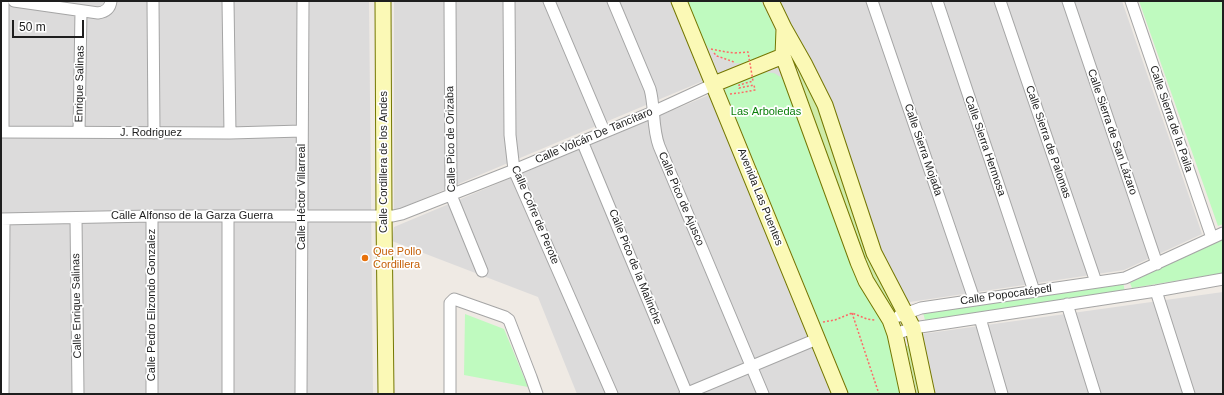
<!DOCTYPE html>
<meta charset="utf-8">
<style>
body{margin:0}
#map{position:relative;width:1224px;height:395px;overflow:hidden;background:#efeae4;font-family:Helvetica,sans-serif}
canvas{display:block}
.frame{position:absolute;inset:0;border:2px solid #1e1e1e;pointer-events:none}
.scale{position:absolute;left:12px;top:20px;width:72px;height:18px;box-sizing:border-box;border:2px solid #1e1e1e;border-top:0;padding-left:5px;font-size:12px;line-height:14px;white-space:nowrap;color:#1e1e1e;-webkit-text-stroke:3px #fff;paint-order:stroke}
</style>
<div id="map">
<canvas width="1224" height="395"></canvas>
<div class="frame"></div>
<div class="scale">50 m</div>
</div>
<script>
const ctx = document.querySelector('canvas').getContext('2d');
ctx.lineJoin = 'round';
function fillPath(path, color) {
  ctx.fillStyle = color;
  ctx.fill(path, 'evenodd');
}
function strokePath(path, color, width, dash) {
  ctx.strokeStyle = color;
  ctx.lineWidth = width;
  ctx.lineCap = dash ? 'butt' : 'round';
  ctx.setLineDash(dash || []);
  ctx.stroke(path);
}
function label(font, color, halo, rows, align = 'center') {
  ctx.font = font + ' Helvetica,sans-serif';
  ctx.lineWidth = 3.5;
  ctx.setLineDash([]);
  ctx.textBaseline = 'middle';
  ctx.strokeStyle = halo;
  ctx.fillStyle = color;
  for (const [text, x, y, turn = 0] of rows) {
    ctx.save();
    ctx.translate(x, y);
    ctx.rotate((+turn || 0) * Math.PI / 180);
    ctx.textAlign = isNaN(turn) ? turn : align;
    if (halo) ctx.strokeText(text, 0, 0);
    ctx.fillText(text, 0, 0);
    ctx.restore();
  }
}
fillPath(new Path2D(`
 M1,1H369L373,394H1Z
 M394,1H1122L1202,234L1124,270L910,302L838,291L703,81L394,211Z
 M709,95L832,394H577L538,297L392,241L394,227Z
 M1223,292V394H935L922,334Z`), '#dcdbdb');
fillPath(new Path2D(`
 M792,53L820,110L895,310L892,312L874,287L833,176Z
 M911,345L922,394H917L906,346Z`), '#ceeba8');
fillPath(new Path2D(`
 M686,1H761C766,12 777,29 778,41C778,59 749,65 735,63C726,61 715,55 709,48C697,36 692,16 686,1Z
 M1139,1H1223V224L1218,226Z
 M760,72L774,73L787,81L885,321L905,394H849L725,91L727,87Z
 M1220,238L1223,239V273L1132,288L1130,283Z
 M1123,282L1125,292L925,320L922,309Z
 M465,314L504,329L528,387L464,375Z`), '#bffabf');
const street = new Path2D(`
 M3,1V132
 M14,1L98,13C105,12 110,9 111,1
 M153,1L154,133
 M228,1L230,133
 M450,1L451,195L482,271
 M509,1L510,135L514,170L612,394
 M549,1L604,131
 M613,1L650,89C655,107 652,127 659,146L763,394
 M872,1L974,299
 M937,1L1034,291
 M1000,1L1096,282
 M1068,1L1157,264
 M1131,1L1212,238
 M1,132L230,133L302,131
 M79,132L81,11
 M582,141L687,394
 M152,216V394
 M76,218L78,394
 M1,219L152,216H393L402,214L514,170L653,112L714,84
 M1156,291L1189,394
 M1067,304L1095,394
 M899,316L921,308L1125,278L1223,233
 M980,318L1002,394
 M895,334L913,328L927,326L1156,291L1223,279
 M3,394L4,219
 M228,394V216
 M301,394L303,1
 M450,394V303L454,299L505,317L509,320L531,377L537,394
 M685,394L817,339`);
const secondary = new Path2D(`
 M383,1L384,216L386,394
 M679,1L840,394
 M771,1L784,28L805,65L825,105L874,253L913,328L927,394
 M784,29L783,56L858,262L866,281L890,320L895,334L908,394
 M714,84L783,56`);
strokePath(street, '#a5a5a5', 13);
strokePath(secondary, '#747702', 17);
strokePath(new Path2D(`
 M711,49L726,52L735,53
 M714,53L717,56L734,62
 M730,94L739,93
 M852,313L879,394
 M823,322L835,320L852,313L867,319L875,320`), '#fd6a67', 1.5, [2, 2]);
strokePath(street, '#fff', 11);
strokePath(secondary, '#fbf9b6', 15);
strokePath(new Path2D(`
 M735,53L748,52L753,81L739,85V88L754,85L755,90L739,93`), '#fd6a67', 1.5, [2, 2]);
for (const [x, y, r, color] of [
 [365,258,4,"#e8710a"]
]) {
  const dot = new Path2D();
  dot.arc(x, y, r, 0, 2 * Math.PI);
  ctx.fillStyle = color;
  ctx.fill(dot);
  strokePath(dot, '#fff', 1.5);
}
label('11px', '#1e1e1e', '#fff', [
 ["Enrique Salinas",80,84,-89],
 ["Calle Sierra de la Paila",1171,119,71],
 ["Calle Sierra de San Lázaro",1112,132,71],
 ["J. Rodriguez",151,133],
 ["Calle Volcán De Tancítaro",594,136,-23],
 ["Calle Pico de Orizaba",451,139,-91],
 ["Calle Sierra de Palomas",1048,142,71],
 ["Calle Sierra Hermosa",985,146,71],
 ["Calle Sierra Mojada",923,150,71],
 ["Calle Cordillera de los Andes",384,162,-90],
 ["Calle Héctor Villarreal",302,197,-90],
 ["Avenida Las Puentes",760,197,68],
 ["Calle Pico de Ajusco",681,199,67],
 ["Calle Cofre de Perote",535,215,67],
 ["Calle Alfonso de la Garza Guerra",192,216],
 ["Calle Pico de la Malinche",635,267,68],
 ["Calle Popocatépetl",1006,295,-8],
 ["Calle Pedro Elizondo Gonzalez",152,305,-90],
 ["Calle Enrique Salinas",77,306,-91]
]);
label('11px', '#097f09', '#fff', [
 ["Las Arboledas",766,112]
]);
label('11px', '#c56008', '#fff', [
 ["Que Pollo",373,252],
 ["Cordillera",373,265]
], 'left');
</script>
